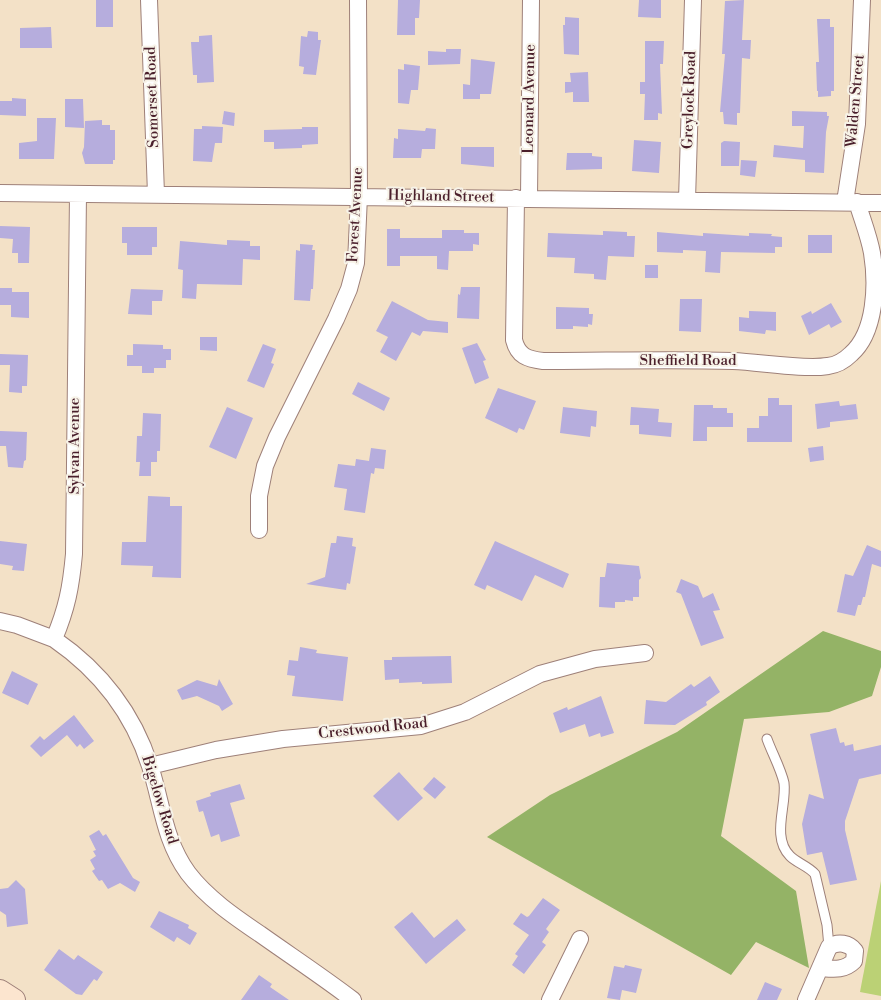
<!DOCTYPE html>
<style>
body{margin:0}
canvas{display:block;background:#f3e1c7}
</style>
<canvas width="881" height="1000"></canvas>
<script>
const ctx = document.querySelector('canvas').getContext('2d');
ctx.lineJoin = 'round';
function fillPath(path, color) {
  ctx.fillStyle = color;
  ctx.fill(path, 'evenodd');
}
function strokePath(path, color, width, dash) {
  ctx.strokeStyle = color;
  ctx.lineWidth = width;
  ctx.lineCap = dash ? 'butt' : 'round';
  ctx.setLineDash(dash || []);
  ctx.stroke(path);
}
function label(font, color, halo, rows, align = 'center') {
  ctx.font = font + ' "Libre Bodoni",serif';
  ctx.lineWidth = 4;
  ctx.setLineDash([]);
  ctx.textBaseline = 'middle';
  ctx.strokeStyle = halo;
  ctx.fillStyle = color;
  for (const [text, x, y, turn = 0] of rows) {
    ctx.save();
    ctx.translate(x, y);
    ctx.rotate((+turn || 0) * Math.PI / 180);
    ctx.textAlign = isNaN(turn) ? turn : align;
    if (halo) ctx.strokeText(text, 0, 0);
    ctx.fillText(text, 0, 0);
    ctx.restore();
  }
}
fillPath(new Path2D(`
 M881,881V996L860,992Z`), '#bbd175');
fillPath(new Path2D(`
 M823,631L881,651V667L872,696L829,712L744,719L721,836L796,891L809,968L756,942L731,975L487,837L550,795L677,732Z`), '#94b366');
fillPath(new Path2D(`
 M96,0H113V27H96Z
 M398,0H420L419,18H415V35H397Z
 M639,0H661V18L638,17Z
 M744,0L742,40H751L750,59L742,58L740,113H737V125L724,124L723,112H720L725,54H722L725,1Z
 M565,17L579,18V55L564,54L563,25H565Z
 M817,19H830V27H834V91H831V96L818,97V91H817L816,62H819Z
 M51,27L52,48H20V28Z
 M308,31L318,32V40H321L316,75L303,74L304,67L299,66L301,36L307,37Z
 M212,35L214,82L197,83V75H193L191,42H199V36Z
 M645,41H664L663,64H660L662,114L658,113V120H644L645,94H640V82H645Z
 M446,49H461L460,64L428,65V51L446,52Z
 M471,59L495,62L491,94H480V99H463V84L470,85Z
 M404,64L420,66L418,90H411L409,104L398,103V69L404,70Z
 M588,72L589,102H573V92L565,93V82H571L570,73Z
 M12,98L26,99V116L0,115V101H12Z
 M65,99H83L84,128L65,127Z
 M224,111L235,113L234,126L222,124Z
 M792,111L827,112V116H829L826,132L824,173L805,172V160L773,157L774,145L803,148L804,126H792Z
 M37,118H56L54,159H19V143L37,141Z
 M102,120V125H110V130H115V160H113V164H85L82,153L84,147L85,121Z
 M202,126L223,127L222,143H215L212,162L193,161L194,129H202Z
 M302,127H318V144L302,145V148L274,149V142H264V130L302,129Z
 M426,128L436,129L435,149H422L421,158H393L394,138L398,139V129L425,131Z
 M634,140L661,142L659,173L632,171Z
 M724,141L740,142L739,166H721V143Z
 M461,147H494V167L461,164Z
 M567,153H592V156L602,157V169L566,170Z
 M741,160L757,161L755,177L740,175Z
 M0,226L30,227L29,263H18V253H12L13,239L0,238Z
 M122,227H157V247H152V255H127V243H122Z
 M387,229H400V238H442V230H464V233H479V245L473,244V251H449L448,270L437,269V256H400V266H387Z
 M603,231L627,232V236H635L634,257L608,256L606,280L594,279V274L574,273L575,258L547,257L548,233L603,235Z
 M657,232L703,236V233L749,236V233L772,234L771,236L782,237V247H775V253L721,252L720,273L705,272L706,251L683,250V253L657,252Z
 M808,235H832V253H808Z
 M227,240L250,241V246H260V260L243,259L242,285L197,284L196,299L182,298L183,270L178,269L180,241L227,245Z
 M300,244L313,245L312,250H315L313,289H311L310,301L294,300L296,250L300,251Z
 M645,265H658V278H645Z
 M461,287H480L479,319L457,318L458,294L460,295Z
 M0,288H12V292H29V318L11,317V305H0Z
 M131,289L163,290L162,301H152V315L128,314Z
 M680,299H702L701,332L679,331Z
 M392,301L428,320L448,322V333L423,331L420,336L412,332L396,361L380,352L388,337L376,331Z
 M831,303L842,322L831,328L829,324L809,335L801,316L811,311L812,314Z
 M556,307L589,308V314H593L592,325L588,324V327L573,326V329H556Z
 M749,311L776,312V331L766,330L765,334L739,331V317L749,318Z
 M200,337H217V351L200,350Z
 M477,343L486,360L483,361L489,378L475,384L462,348Z
 M133,344L163,345V349H171V360H166V368H154V373H142V366H127V355H133Z
 M263,344L276,349L271,363L274,364L264,388L247,381Z
 M0,354L28,355L27,386H22V393L9,392L10,365H0Z
 M358,382L390,398L384,411L352,394Z
 M498,388L536,401L524,430L519,428L517,433L485,418Z
 M768,398H779V405H792V442H747V428H759V416H768Z
 M839,401L840,406L856,404L858,419L830,422V427L817,429L815,404Z
 M694,405H713V408H727V413H733V427H707V441H693Z
 M227,407L253,418L236,459L209,447Z
 M563,407L597,411L596,427L591,426L590,437L560,433Z
 M631,407L659,409L658,422L672,423L671,437L639,434V425H630Z
 M143,413L161,414L160,451H157V462H151V476H139L140,462H136L137,436H142Z
 M0,431L27,432L26,460L24,461L23,468L8,467L6,446H0Z
 M823,446L824,460L810,462L808,448Z
 M371,448L386,450L384,469L375,468L374,474L371,473L365,513L344,510L347,489L334,487L338,464L355,466L356,459L369,461Z
 M148,496L170,497V506H182L181,578L152,577L153,566L121,565L122,542H146Z
 M337,536L353,538L352,546L356,547L350,584L347,583L346,590L306,584L325,577L331,543H336Z
 M0,541L27,544L24,571L12,570L13,566L0,564Z
 M495,541L569,574L563,588L535,575L522,601L487,585L485,590L474,585Z
 M867,545L881,551V567L872,564L865,597H863L861,605H858L855,616L837,612L845,574L853,576Z
 M607,563L639,566L641,578L639,580V597H633V601L625,600V602H615V608L599,607L600,577H605Z
 M681,579L698,586L703,598L713,593L720,610L713,611L724,638L701,646L681,594L676,592Z
 M300,647L317,650L316,653L348,657L343,701L292,696L295,676L287,675L289,660L298,661Z
 M451,656L452,683L422,684V682L399,683V679L385,680L384,660H392V657Z
 M12,671L38,684L28,705L2,693Z
 M710,676L720,692L706,702L707,705L675,725L644,724L646,700L666,702L691,684L694,687Z
 M219,679L233,704L222,711L219,706L197,696L182,700L177,690L197,680L217,686Z
 M601,696L614,733L601,737L600,733L589,737L585,724L560,733L553,713L567,707L568,710Z
 M74,715L94,741L84,749L80,744L77,747L67,735L41,757L30,746L40,736L44,740Z
 M836,728L840,743L844,742L845,746L853,744L854,751L881,745V774L859,779L845,821V830L857,880L830,885L822,852L807,855L802,824L809,794L824,799L810,734Z
 M399,772L423,798L398,821L373,796Z
 M434,777L446,787L435,799L423,789Z
 M240,784L245,799L230,803L240,836L221,842L219,834L211,837L203,811L199,812L196,801L211,796L210,793Z
 M99,830L103,836L106,834L133,878L140,882L135,892L120,883L108,889L102,880L99,881L92,871L95,869L90,860L96,856L93,851L96,850L89,836Z
 M16,880L25,889L28,924L7,927L6,915L0,911V889L8,888Z
 M543,898L560,910L546,929L549,932L542,942L546,945L524,974L512,965L518,956L515,954L529,935L513,924L521,913L527,917L529,916Z
 M159,911L189,925L188,928L197,933L190,945L177,937L174,942L150,927Z
 M412,912L434,938L457,919L466,930L426,964L394,927Z
 M59,949L74,960L78,955L103,972L97,981L94,979L82,995L76,994L44,970Z
 M625,965L642,969L636,993L622,990L620,1000L607,998L614,966L624,968Z
 M259,975L272,984L270,987L289,1000H241Z
 M765,982L782,989L777,1000H757Z`), '#b6addd');
const lane = new Path2D(`
 M767,739C772,753 781,769 784,783C787,805 771,837 790,856C797,863 808,866 815,874L827,925L829,947`);
const street = new Path2D(`
 M149,0L156,194
 M0,193L881,203
 M516,198L514,340C518,356 527,359 543,361C606,361 670,359 733,361C760,362 803,370 828,366C836,365 845,360 851,354C876,332 877,284 872,253C869,236 862,219 857,202
 M529,198L531,0
 M687,200L693,0
 M845,202L857,124L862,0
 M259,530V496L265,466L277,437L336,319L349,289L356,263L359,196L358,0
 M0,621L17,625L54,639C67,608 71,587 74,554L78,194
 M54,639C99,670 133,713 150,766C162,803 164,840 188,873C207,898 235,917 260,934C291,956 323,977 353,1000
 M150,766L216,750L283,739L421,726L465,712L540,674L595,659L645,653
 M550,1000L580,939
 M806,1000L829,947C838,941 849,943 855,951L854,961C844,971 833,969 820,968`);
const secondary = new Path2D(`
 M0,991L14,1000`);
strokePath(lane, '#9e8079', 11);
strokePath(street, '#9e8079', 18);
strokePath(secondary, '#9e8079', 24);
strokePath(lane, '#fff', 9);
strokePath(street, '#fff', 16);
strokePath(secondary, '#fce5cf', 22);
label('15px', '#4a1f2b', '#f7f3e8', [
 ["Somerset Road",153,97,-92],
 ["Leonard Avenue",530,99,-89],
 ["Greylock Road",690,100,-88],
 ["Walden Street",856,101,-85],
 ["Highland Street",441,197,1],
 ["Forest Avenue",356,215,-87],
 ["Sheffield Road",688,361],
 ["Sylvan Avenue",75,446,-90],
 ["Crestwood Road",373,729,-6],
 ["Bigelow Road",159,800,73]
]);
</script>
